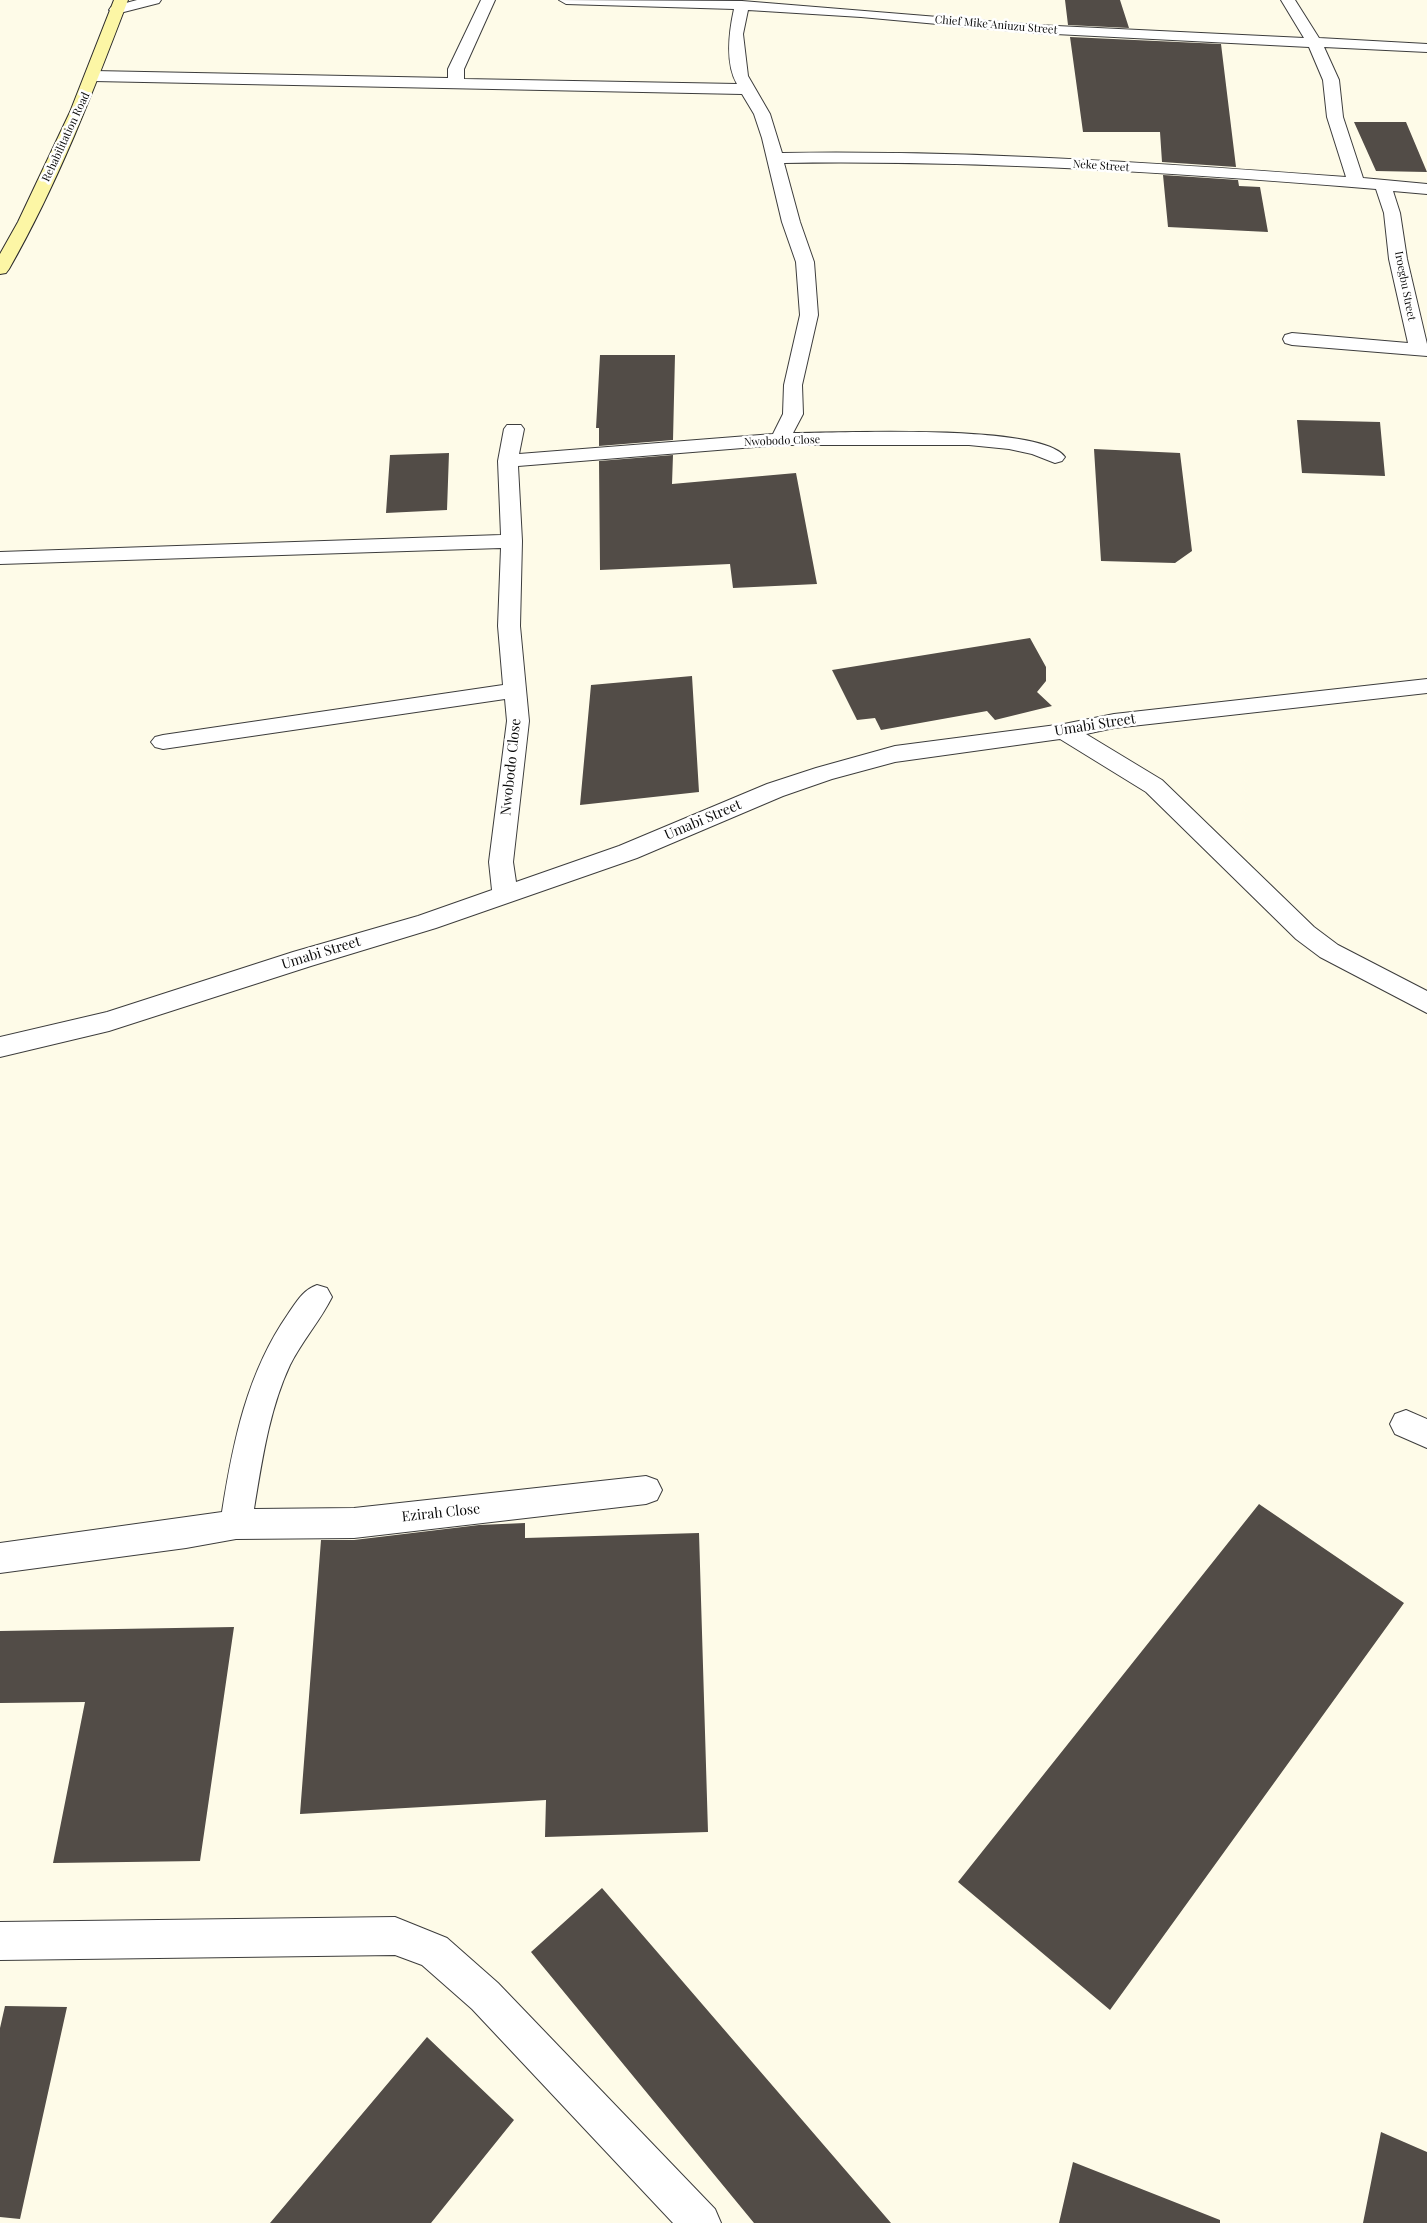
<!DOCTYPE html>
<style>
body{margin:0}
canvas{display:block;background:#fefbe8}
</style>
<canvas width="1427" height="2223"></canvas>
<script>
const ctx = document.querySelector('canvas').getContext('2d');
ctx.lineJoin = 'round';
function fillPath(path, color) {
  ctx.fillStyle = color;
  ctx.fill(path, 'evenodd');
}
function strokePath(path, color, width, dash) {
  ctx.strokeStyle = color;
  ctx.lineWidth = width;
  ctx.lineCap = dash ? 'butt' : 'round';
  ctx.setLineDash(dash || []);
  ctx.stroke(path);
}
function label(font, color, halo, rows, align = 'center') {
  ctx.font = font + ' "Playfair Display",serif';
  ctx.lineWidth = 5;
  ctx.setLineDash([]);
  ctx.textBaseline = 'middle';
  ctx.strokeStyle = halo;
  ctx.fillStyle = color;
  for (const [text, x, y, turn = 0] of rows) {
    ctx.save();
    ctx.translate(x, y);
    ctx.rotate((+turn || 0) * Math.PI / 180);
    ctx.textAlign = isNaN(turn) ? turn : align;
    if (halo) ctx.strokeText(text, 0, 0);
    ctx.fillText(text, 0, 0);
    ctx.restore();
  }
}
fillPath(new Path2D(`
 M1065,0H1120L1129,28L1068,25Z
 M1070,37L1221,44L1236,167L1162,162L1160,132H1083Z
 M1354,122H1406L1427,172L1376,171Z
 M1163,175L1238,180L1239,186L1260,187L1268,232L1168,227Z
 M600,355H675L673,440L599,446V428H596Z
 M1297,420L1380,422L1385,476L1302,473Z
 M1094,449L1180,453L1192,551L1175,563L1101,561Z
 M449,453L447,510L386,513L390,455Z
 M673,455L672,484L796,473L817,584L733,588L730,564L600,570L599,461Z
 M1030,638L1046,667V681L1037,692L1052,706L995,720L987,711L881,730L875,718L857,720L832,670Z
 M692,676L699,792L580,805L591,685Z
 M1259,1504L1404,1603L1110,2010L958,1882Z
 M525,1523V1538L699,1533L708,1832L545,1837L546,1800L300,1814L321,1540H354L479,1525Z
 M234,1627L200,1861L53,1863L85,1702L0,1703V1631Z
 M602,1888L891,2223H754L531,1952Z
 M5,2006L67,2007L20,2219L0,2217V2028Z
 M427,2037L514,2120L431,2223H270Z
 M1381,2132L1427,2152V2223H1363Z
 M1073,2162L1220,2220V2223H1059Z`), '#524c47');
const street = new Path2D(`
 M137,0H161L159,3L116,14L109,10L111,7Z
 M481,0H495L464,69V79L737,84C725,63 729,32 734,9L566,4L559,0L742,1L1036,25L1304,38L1281,0H1295L1319,38L1427,44V52L1324,47L1339,80L1343,117L1363,178L1427,184V194L1393,191L1400,213L1407,259L1427,344V356L1292,345L1285,343L1283,339L1285,335L1292,333L1408,343L1389,259L1384,213L1376,189C1180,173 981,160 784,163L800,222L814,262L818,315L802,385L803,414L793,433C838,433 1042,423 1065,457L1062,461L1055,463L1032,454L1009,449L969,445H780L518,466L522,541L520,626L529,721L513,862L516,882L619,846L767,784L816,768L895,746L1064,724L1114,714L1427,679V693L1114,728L1086,734L1162,780L1314,927L1338,945L1427,991V1013L1320,957L1296,939L1146,792L1060,739L895,762L832,779L783,796L637,858L436,928L311,966L109,1031L0,1057V1037L107,1012L293,952L418,916L492,890L489,862L507,721L505,699L163,749L155,747L151,742L155,737L163,735L503,685L498,626L501,548L0,564V552L501,535L498,461L504,429L507,425H521L524,429L519,454L773,434L783,414L784,385L800,315L796,262L782,222L762,138L754,114L742,94L94,81L86,76L94,71L448,78V69ZM748,10L861,17L1036,33L1309,47L1323,80L1327,117L1346,177C1158,163 970,150 782,153L770,114L748,76L743,34Z
 M317,1285L327,1288L332,1297C320,1321 302,1341 290,1365C269,1410 262,1461 254,1509L354,1508L646,1476L657,1480L662,1490L657,1500L646,1504L354,1538L236,1539L186,1548L0,1573V1543L222,1512C233,1442 247,1373 288,1314C297,1301 303,1290 317,1285Z
 M1406,1410L1427,1419V1448L1395,1434L1390,1424L1395,1414Z
 M395,1917L447,1938L498,1983L715,2209L721,2223H673L472,2009L422,1965L395,1955L0,1960V1922Z`);
const secondary = new Path2D(`
 M114,0H128C93,92 58,183 9,269L6,273L0,274V254L18,222L70,112Z`);
strokePath(street, '#3d3d3d', 2);
strokePath(secondary, '#2c2c2c', 2);
fillPath(street, '#fff');
fillPath(secondary, '#fcf6a5');
label('11px', '#0a0a0a', '#fff', [
 ["Chief Mike Aniuzu Street",996,25,5],
 ["Rehabilitation Road",66,137,-65],
 ["Neke Street",1101,166,4],
 ["Iroegbu Street",1405,286,79],
 ["Nwobodo Close",782,441,-2]
]);
label('14px', '#0a0a0a', '#fff', [
 ["Umabi Street",1095,725,-9],
 ["Nwobodo Close",511,767,-84],
 ["Umabi Street",703,820,-23],
 ["Umabi Street",321,953,-17],
 ["Ezirah Close",441,1513,-6]
]);
</script>
